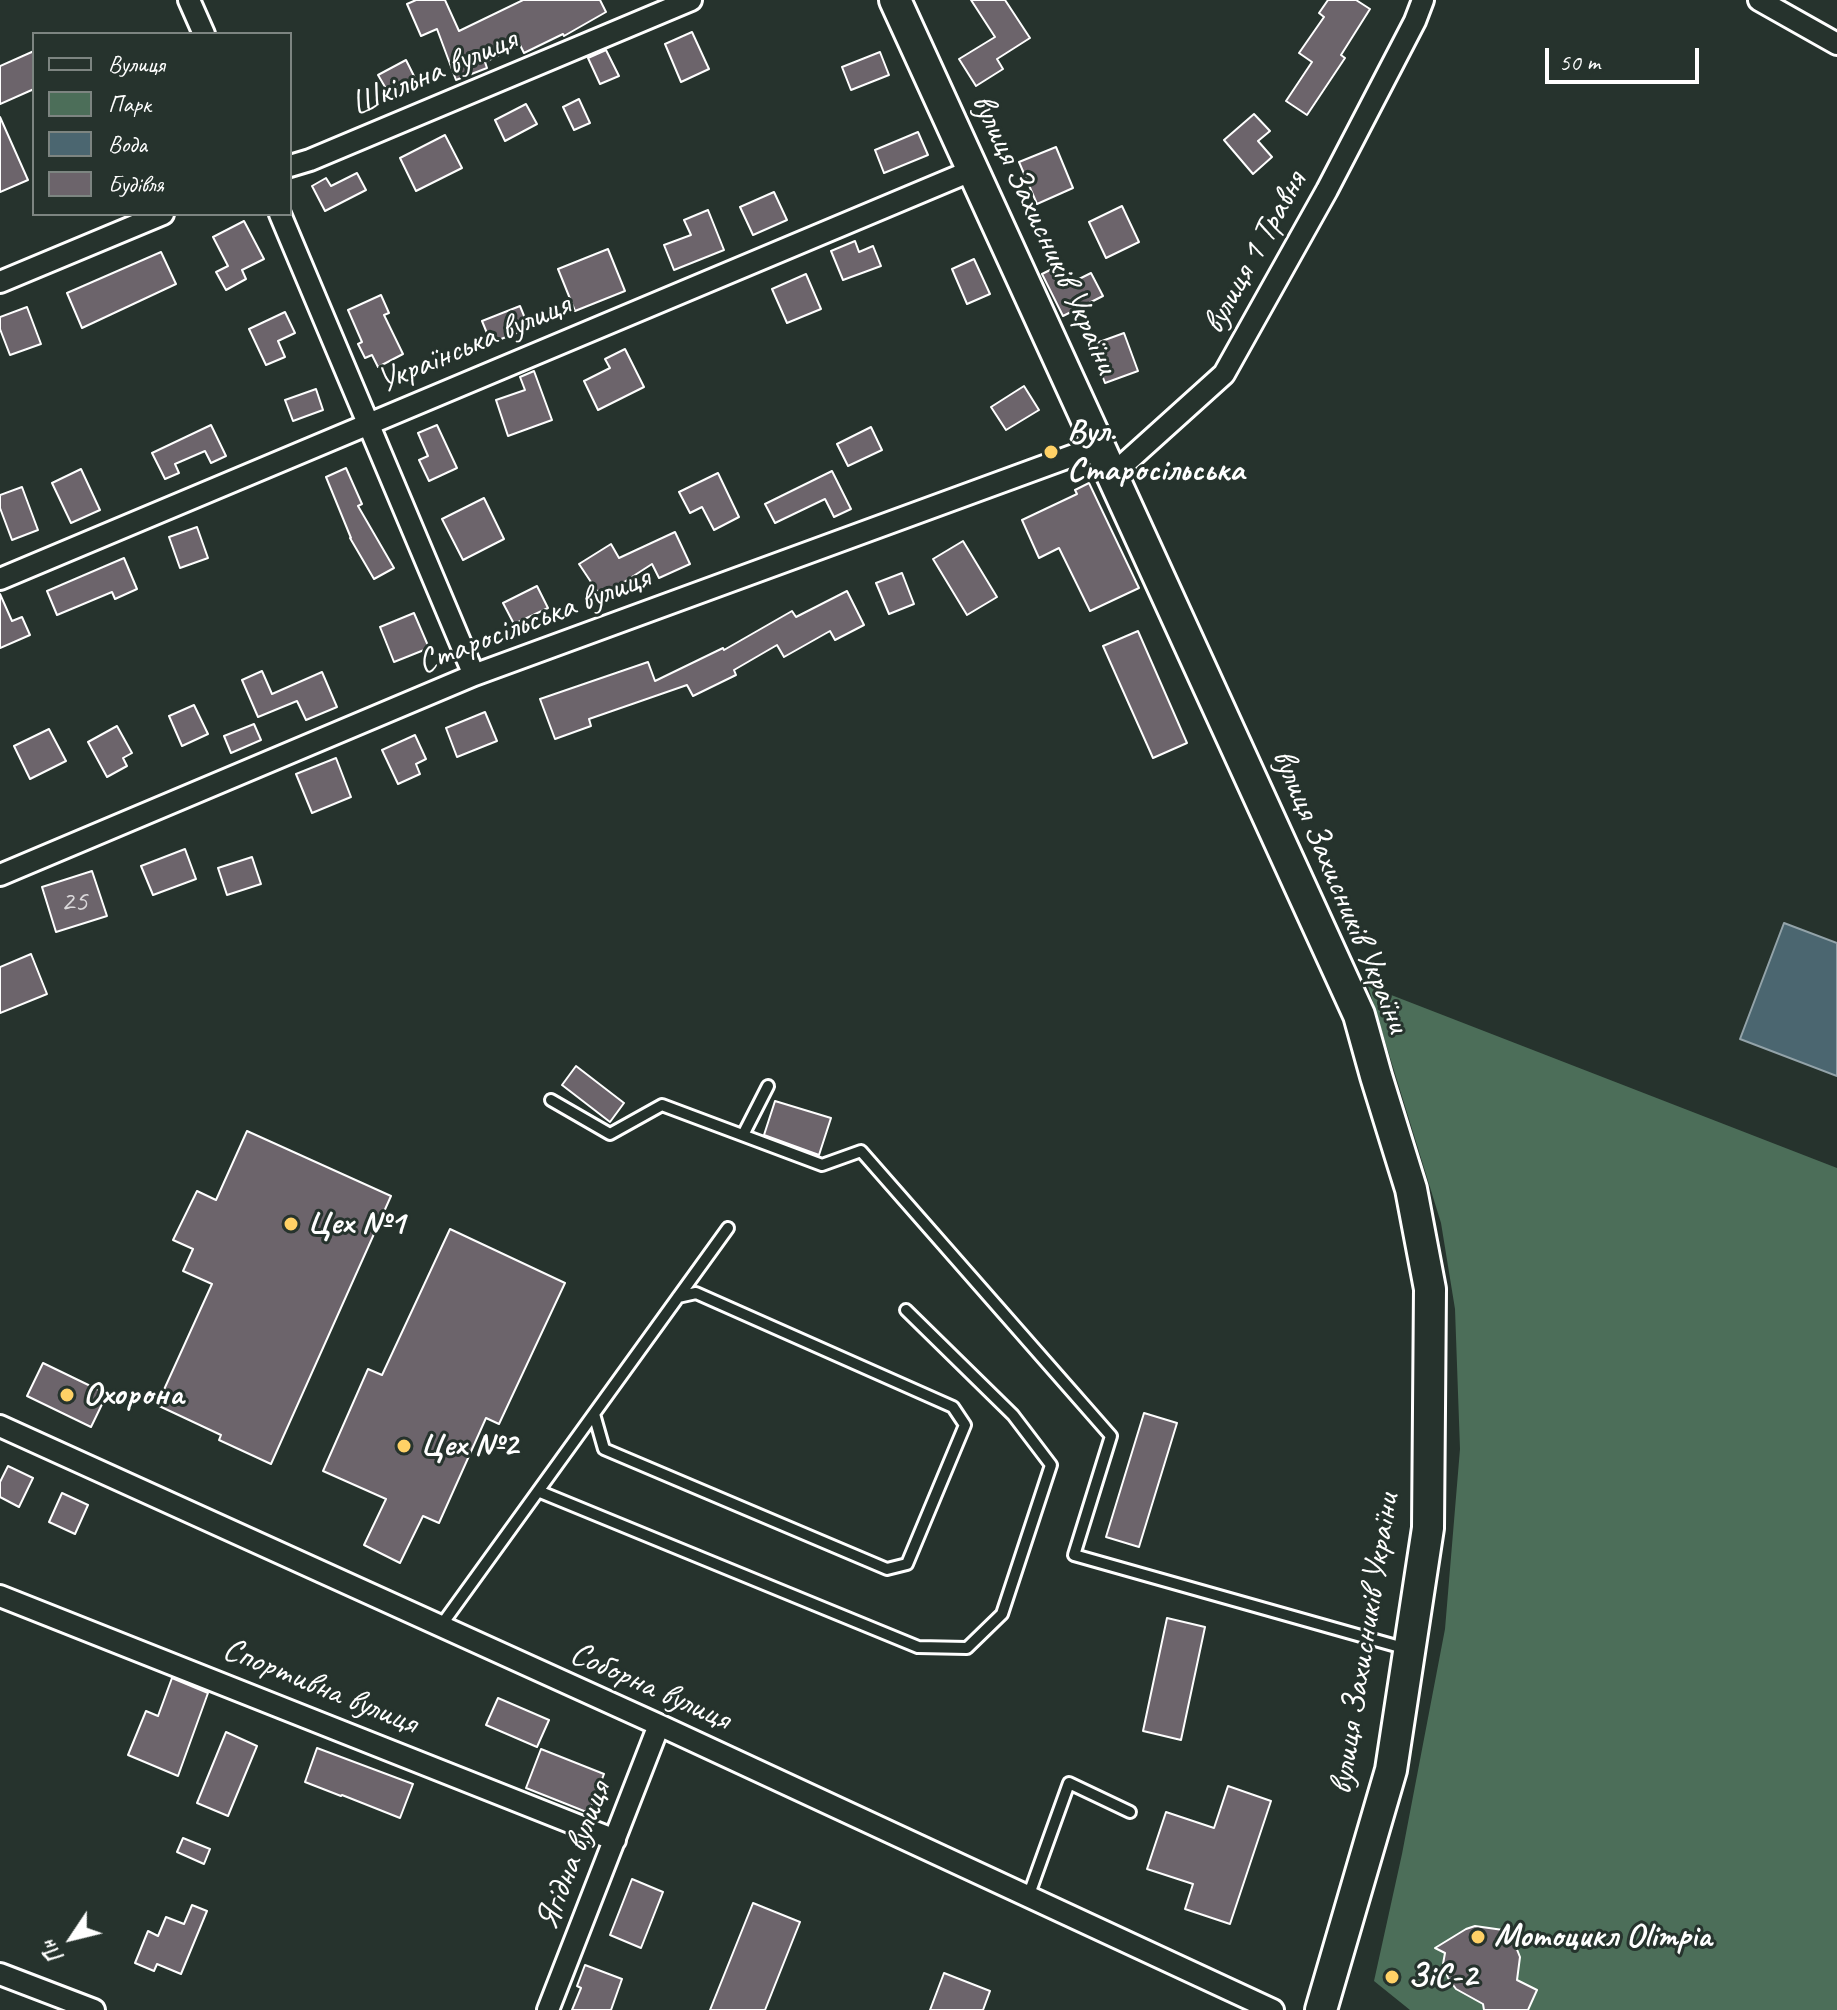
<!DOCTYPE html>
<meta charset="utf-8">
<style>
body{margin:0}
#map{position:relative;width:1837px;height:2010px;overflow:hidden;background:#26332d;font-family:Caveat,sans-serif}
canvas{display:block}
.legend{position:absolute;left:32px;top:32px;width:260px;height:184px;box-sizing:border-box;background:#26332d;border:2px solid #7d8581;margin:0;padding:10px 14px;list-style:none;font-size:24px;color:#fff}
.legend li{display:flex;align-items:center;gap:16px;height:40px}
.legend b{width:40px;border:2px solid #7d8581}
.north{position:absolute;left:32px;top:1898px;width:80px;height:80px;-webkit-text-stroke:6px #26332d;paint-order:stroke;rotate:235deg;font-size:22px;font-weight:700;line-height:32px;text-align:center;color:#fff}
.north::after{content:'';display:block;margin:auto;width:28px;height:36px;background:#fff;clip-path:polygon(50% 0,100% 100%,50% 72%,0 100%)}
.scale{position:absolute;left:1545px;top:48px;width:154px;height:36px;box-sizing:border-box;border:4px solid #fff;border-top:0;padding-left:10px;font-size:24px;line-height:28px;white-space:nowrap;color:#fff;-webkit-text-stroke:6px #26332d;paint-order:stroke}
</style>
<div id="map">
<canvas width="1837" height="2010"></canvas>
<ul class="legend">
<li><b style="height:10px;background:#26332d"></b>Вулиця</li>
<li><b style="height:22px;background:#4c6e59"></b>Парк</li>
<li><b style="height:22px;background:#4b6670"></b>Вода</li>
<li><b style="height:22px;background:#6c646b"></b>Будівля</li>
</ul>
<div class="north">Пн</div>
<div class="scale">50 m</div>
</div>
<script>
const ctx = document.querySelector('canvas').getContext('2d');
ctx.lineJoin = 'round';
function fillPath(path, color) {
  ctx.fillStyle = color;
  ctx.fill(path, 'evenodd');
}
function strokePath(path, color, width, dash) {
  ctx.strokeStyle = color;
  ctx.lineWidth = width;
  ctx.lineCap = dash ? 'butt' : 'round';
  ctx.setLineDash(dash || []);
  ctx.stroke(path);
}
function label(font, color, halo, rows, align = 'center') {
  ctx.font = font + ' Caveat,sans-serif';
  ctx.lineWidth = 6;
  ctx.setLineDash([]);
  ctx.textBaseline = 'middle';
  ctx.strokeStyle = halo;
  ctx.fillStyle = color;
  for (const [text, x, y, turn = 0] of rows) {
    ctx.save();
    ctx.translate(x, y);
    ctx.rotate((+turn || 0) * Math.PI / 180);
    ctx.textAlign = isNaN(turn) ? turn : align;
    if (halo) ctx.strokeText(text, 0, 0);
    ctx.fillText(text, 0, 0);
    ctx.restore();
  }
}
fillPath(new Path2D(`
 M1368,986L1837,1168V2010H1410L1374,1981L1402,1854L1445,1629L1460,1449L1455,1309L1441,1223Z`), '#4c6e59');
const water = new Path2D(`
 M1784,923L1837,943V1076L1740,1039Z`);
fillPath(water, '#4b6670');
strokePath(water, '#93a3a9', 2);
const building = new Path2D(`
 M416,0H445L459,31L523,0H600L606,12L564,36L563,34L524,53L520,45L485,62L487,68L456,80L437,29L421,36L407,4Z
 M971,0H1005L1030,38L997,59L1003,69L976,86L959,59L995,37Z
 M1328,0H1356L1370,9L1341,55L1345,58L1307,115L1286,101L1312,62L1299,53L1324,17L1319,13Z
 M692,32L709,69L681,82L665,44Z
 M606,50L619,76L600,84L588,58Z
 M34,51V89L0,104V66Z
 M880,52L889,75L851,90L842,67Z
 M406,60L415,78L388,92L378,75Z
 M579,99L590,123L574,130L563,107Z
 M526,104L537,124L505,141L495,120Z
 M1254,114L1270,131L1258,141L1272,157L1253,174L1224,140Z
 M0,117L28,180L0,192Z
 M918,132L928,155L884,173L875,150Z
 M445,135L462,168L416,191L400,158Z
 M1056,147L1073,188L1037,204L1019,162Z
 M357,173L366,190L325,211L312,186L326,178L331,186Z
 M774,192L787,220L753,235L740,207Z
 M1122,206L1139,242L1106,258L1089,222Z
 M708,210L724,250L674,270L664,245L691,235L684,220Z
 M244,221L264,259L242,270L246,279L226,290L216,272L228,266L213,237Z
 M855,241L859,252L873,246L881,266L843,280L831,251Z
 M608,249L625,291L575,311L558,269Z
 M161,252L176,284L82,328L67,293Z
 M974,259L990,294L967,304L952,269Z
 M1062,264L1071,283L1091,273L1103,296L1063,316L1042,274Z
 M806,274L821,309L787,323L772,289Z
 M381,295L389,313L384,315L403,354L378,367L372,355L365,358L358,344L362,342L348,310Z
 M520,306L529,328L491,343L482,321Z
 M27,307L41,344L10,355L0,329V317Z
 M285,312L295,333L278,341L285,357L266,365L249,329Z
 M1124,333L1138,371L1105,383L1091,345Z
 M625,349L644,387L598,410L584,381L610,368L605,359Z
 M534,371L552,420L508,436L496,400L525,390L520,377Z
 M1024,386L1039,410L1006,430L991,407Z
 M316,389L323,410L293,421L285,400Z
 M211,425L226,456L211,463L205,451L175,464L179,473L165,479L152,453Z
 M437,425L457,468L429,481L419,460L428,456L418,433Z
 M871,427L882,450L848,466L837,444Z
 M346,468L362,504L358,506L394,568L374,579L350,538H351L326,477Z
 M81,469L100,510L71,523L52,483Z
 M832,471L851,509L834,517L825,499L775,523L765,504Z
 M718,473L739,517L714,530L702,507L690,513L679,492Z
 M1089,483L1139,588L1090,611L1059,548L1039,558L1022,520L1077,494L1075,490Z
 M22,487L38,530L12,540L0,508V495Z
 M484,498L504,539L463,560L442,519Z
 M197,527L208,558L180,568L169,537Z
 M675,532L690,564L659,578L652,564L601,597L579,564L611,544L619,558Z
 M963,541L997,597L967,615L933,559Z
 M124,558L137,589L115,599L112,592L57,615L47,591Z
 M902,573L914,604L889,614L876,583Z
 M537,586L548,608L514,624L503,603Z
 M847,591L864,625L835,640L830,631L784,657L777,645L734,670L736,675L693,696L687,685L589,719L591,726L555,739L540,699L648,662L655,681L723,648L724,650L792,611L796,617Z
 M0,594L12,621L22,617L30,635L0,648Z
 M414,613L429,648L394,662L380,627Z
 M1138,631L1187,743L1153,758L1103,646Z
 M262,671L272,694L322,672L337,707L306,720L297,701L258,717L242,680Z
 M194,705L208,734L182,746L169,716Z
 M485,712L497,741L457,757L446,728Z
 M254,724L261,740L231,753L224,736Z
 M117,726L132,753L123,758L127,766L107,777L88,742Z
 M49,729L66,761L30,779L14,746Z
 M415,735L426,759L416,764L420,774L398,784L382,750Z
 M336,758L351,797L312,813L296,774Z
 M185,849L196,879L153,895L141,866Z
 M252,857L261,884L227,895L218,868Z
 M92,871L107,916L56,932L42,887Z
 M31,954L47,994L0,1013V967Z
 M576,1066L624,1103L610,1122L562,1085Z
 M775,1101L831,1118L819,1155L764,1135Z
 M247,1131L391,1196L271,1464L219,1440L221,1435L157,1405L212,1284L183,1271L193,1249L173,1240L197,1191L216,1200Z
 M450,1229L565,1283L499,1424L486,1418L439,1523L423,1516L400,1563L364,1545L386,1499L323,1471L368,1369L382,1375Z
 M43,1363L107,1394L91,1427L27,1396Z
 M1144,1413L1177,1423L1139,1547L1106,1537Z
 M8,1466L33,1478L19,1507L0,1497V1482Z
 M62,1493L88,1505L75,1534L49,1522Z
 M1167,1618L1205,1627L1181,1740L1143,1731Z
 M172,1678L208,1693L178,1776L128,1755L146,1711L158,1716Z
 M498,1698L549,1720L537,1747L486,1725Z
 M226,1732L257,1746L228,1816L197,1803Z
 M317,1748L413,1784L400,1818L342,1795L341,1796L305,1782Z
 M541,1749L604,1774L589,1813L526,1788Z
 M1228,1786L1271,1801L1230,1924L1185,1909L1193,1884L1147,1869L1166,1812L1214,1828Z
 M183,1838L210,1849L204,1864L177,1852Z
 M632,1879L663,1892L641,1948L610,1935Z
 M753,1903L800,1922L765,2010H710Z
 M192,1905L207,1911L181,1974L157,1964L154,1971L135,1963L148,1931L158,1936L166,1917L184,1924Z
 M1475,1926L1503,1930L1516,1947L1520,1957L1517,1980L1537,1990L1528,2010H1484L1483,2004L1456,1989L1448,1978L1443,1964L1445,1953L1435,1948L1466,1929Z
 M585,1965L622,1979L611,2010H572L581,1988L577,1986Z
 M944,1973L990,1991L983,2010H930Z`);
fillPath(building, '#6c646b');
strokePath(building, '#fff', 2);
const lane = new Path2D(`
 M551,1100L610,1134L662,1105L822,1165L861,1151L1111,1436L1074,1555L1407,1649
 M743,1135L768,1086
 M594,1414L604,1449L887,1569L907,1564L965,1425L953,1407L696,1293L678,1297
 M538,1491L918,1647L967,1648L1002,1614L1051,1465L1013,1415L906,1310
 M440,1627L728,1228
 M1028,1897L1069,1783L1130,1812`);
const street = new Path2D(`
 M189,0L204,34
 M1759,0L1837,44
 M290,166L310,160L691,0
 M280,214L474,675
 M0,282L163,214
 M0,579L973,170
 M0,875L474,675L1099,446L1112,475L1224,374L1327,190L1415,21L1423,0
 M0,1426L659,1725L1273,2010
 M0,1596L615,1840
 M0,1974L94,2010
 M548,2010L659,1725`);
const secondary = new Path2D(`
 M895,0L1359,1015L1376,1076L1411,1189L1430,1289L1428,1528L1391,1770L1321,2010`);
strokePath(lane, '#fff', 16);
strokePath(street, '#fff', 26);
strokePath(secondary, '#fff', 36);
strokePath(lane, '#26332d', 10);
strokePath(street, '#26332d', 20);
strokePath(secondary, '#26332d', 30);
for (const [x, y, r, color] of [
 [1051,452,8,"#ffd166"],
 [291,1224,8,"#ffd166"],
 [67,1395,8,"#ffd166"],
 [404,1446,8,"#ffd166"],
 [1478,1937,8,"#ffd166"],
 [1392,1977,8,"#ffd166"]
]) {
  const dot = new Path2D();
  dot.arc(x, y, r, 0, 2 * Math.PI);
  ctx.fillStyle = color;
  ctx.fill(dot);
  strokePath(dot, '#26332d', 3);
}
label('30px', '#dad8da', null, [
 ["25",74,902]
]);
label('34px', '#fff', '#26332d', [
 ["Шкільна вулиця",434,73,-23],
 ["вулиця Захисників України",1044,234,65],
 ["вулиця 1 Травня",1255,253,-61],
 ["Українська вулиця",474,344,-23],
 ["Старосільська вулиця",534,621,-21],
 ["вулиця Захисників України",1340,891,67],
 ["вулиця Захисників України",1365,1644,-81],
 ["Спортивна вулиця",320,1687,22],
 ["Соборна вулиця",650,1687,24],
 ["Ягідна вулиця",574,1856,-69]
]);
label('bold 34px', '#fff', '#26332d', [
 ["Вул.",1067,432],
 ["Старосільська",1067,471],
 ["Цех №1",307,1224],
 ["Охорона",83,1395],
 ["Цех №2",420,1446],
 ["Мотоцикл Olimpia",1494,1937],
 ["ЗіС-2",1408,1977]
], 'left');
</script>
